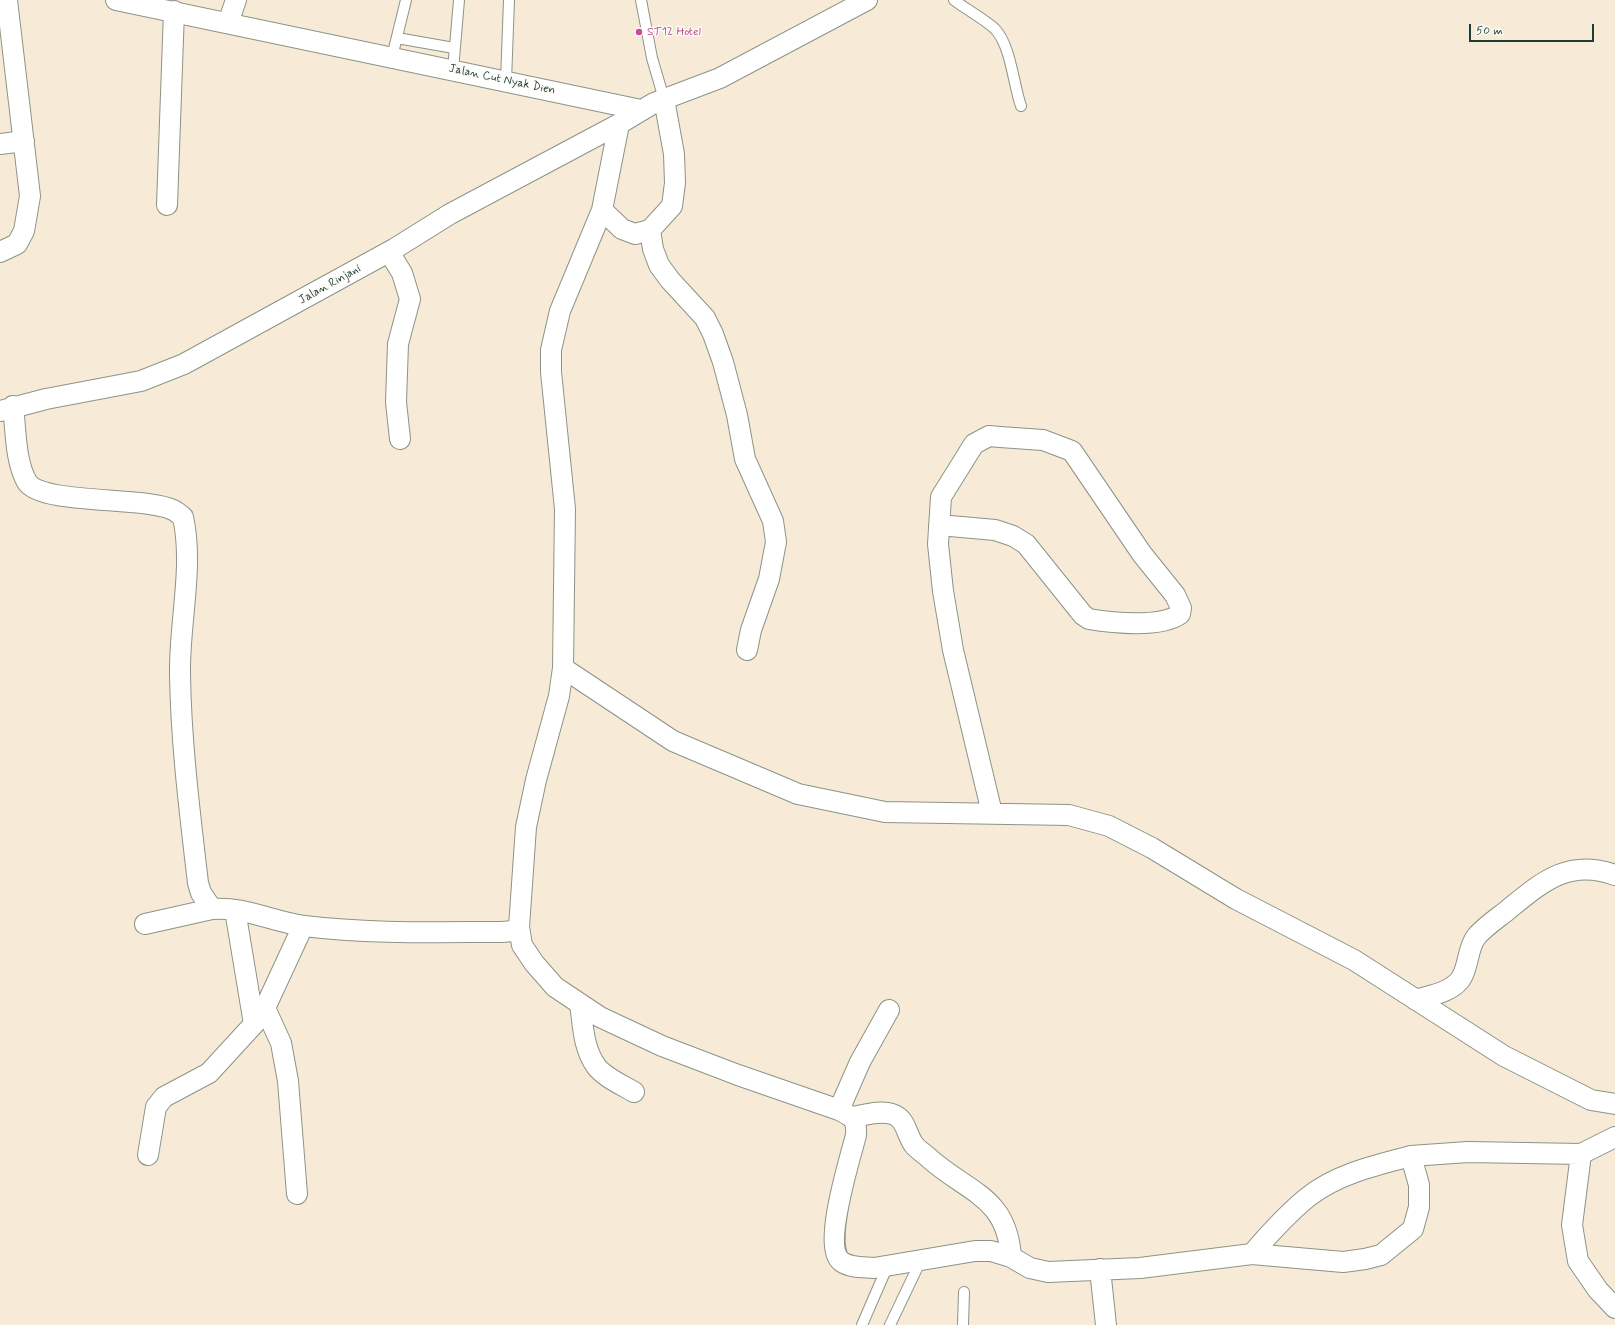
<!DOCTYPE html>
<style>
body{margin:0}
#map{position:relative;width:1615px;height:1325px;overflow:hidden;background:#f7ebd8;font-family:Mynerve,sans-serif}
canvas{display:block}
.scale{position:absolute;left:1469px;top:24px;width:125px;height:18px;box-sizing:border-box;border:2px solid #1f3d34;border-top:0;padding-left:5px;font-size:12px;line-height:14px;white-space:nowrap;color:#1f3d34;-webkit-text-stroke:3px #fdfcf7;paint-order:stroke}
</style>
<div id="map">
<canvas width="1615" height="1325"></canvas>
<div class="scale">50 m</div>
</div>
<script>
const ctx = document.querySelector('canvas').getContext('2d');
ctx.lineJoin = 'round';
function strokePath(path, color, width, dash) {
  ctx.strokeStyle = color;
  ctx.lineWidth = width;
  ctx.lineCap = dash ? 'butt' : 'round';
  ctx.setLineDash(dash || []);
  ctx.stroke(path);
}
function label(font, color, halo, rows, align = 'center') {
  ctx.font = font + ' Mynerve,sans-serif';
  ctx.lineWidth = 3;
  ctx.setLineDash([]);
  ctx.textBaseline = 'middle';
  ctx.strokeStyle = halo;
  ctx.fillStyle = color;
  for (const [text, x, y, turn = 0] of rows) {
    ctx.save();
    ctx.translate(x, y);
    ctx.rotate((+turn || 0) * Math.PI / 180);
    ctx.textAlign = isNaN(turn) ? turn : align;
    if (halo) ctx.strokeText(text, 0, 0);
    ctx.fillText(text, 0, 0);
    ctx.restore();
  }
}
const lane = new Path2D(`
 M641,0L652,58L664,99
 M954,0C967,10 983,18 995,29C1011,46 1013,83 1021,106
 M397,38L454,48
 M392,57L406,0
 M453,70L459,0
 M506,81L509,0
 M862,1325L888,1265
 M890,1325L921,1260
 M963,1325L964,1292`);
const street = new Path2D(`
 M116,0L641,110
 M228,23L236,0
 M0,144L24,141
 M167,205L174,11
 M602,210L622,229L635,234L650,230L672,206L675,183L674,154L664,99
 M650,230L653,249L659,265L670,280L705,318L713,334L723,362L737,415L745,459L773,521L776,542L769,579L751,630L747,650
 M0,252L17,244L24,231L30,196L7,0
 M389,252L402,273L410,299L398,344L396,402L400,439
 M13,406C16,430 15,461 27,482C42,505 144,496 173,510C176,511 180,515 183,517C194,567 179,623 180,674C181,744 190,814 198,883L201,893L212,909C243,906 273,922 304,926C370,934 436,932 502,932L513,931L519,927L526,827L536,780L559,696L563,668L565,509L551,372V350L560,311L602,210L619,124
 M0,411L46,399L141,381L184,364L394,249L450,214L619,124L654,103L720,78L867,0
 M939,525L995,530L1013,536L1026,544L1083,615L1089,619C1112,623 1161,628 1180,614L1181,608L1175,595L1142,554L1072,451L1043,440L1000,437L989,436L974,444L941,497L938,544L943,591L953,650L992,813
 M563,668L673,741L798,794L885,812L1069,815L1109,826L1152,848L1236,899L1354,960L1504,1056L1591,1100L1615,1104
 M235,910L254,1024
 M145,924L212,909
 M519,927L522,945L534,963L555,987L600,1017L662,1046L738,1075L839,1110C853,1117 857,1119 856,1135C851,1156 821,1248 842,1262C851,1268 864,1267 874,1268L975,1251H991L1011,1257L1030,1268L1048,1272L1140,1268L1252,1254L1343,1262L1365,1259L1381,1255L1413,1229L1419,1207V1185L1411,1156L1468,1152L1581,1154L1615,1137
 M1416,1000C1431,995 1449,993 1460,980C1469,968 1467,949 1476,937C1484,927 1498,918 1509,909C1542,882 1569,858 1615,875
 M580,1004C583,1024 583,1048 596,1066C604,1077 622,1085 634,1092
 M265,1008L281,1043L288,1081L297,1194
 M839,1110L860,1062L889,1010
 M853,1117C865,1115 880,1110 892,1114C906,1118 906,1134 914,1145C918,1150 925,1154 930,1159C969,1193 1007,1197 1011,1257
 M1581,1154L1572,1225L1578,1261L1598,1290L1615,1308
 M148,1155L156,1107L164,1097L209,1073L254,1024L265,1008L303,926
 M1252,1254C1269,1234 1287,1214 1308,1197C1337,1174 1376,1165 1411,1156
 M1100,1269L1106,1325`);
strokePath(lane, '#8b9486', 12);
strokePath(street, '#8b9486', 22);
strokePath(lane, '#fff', 10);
strokePath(street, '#fff', 20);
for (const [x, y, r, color] of [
 [639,32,4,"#d1479c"]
]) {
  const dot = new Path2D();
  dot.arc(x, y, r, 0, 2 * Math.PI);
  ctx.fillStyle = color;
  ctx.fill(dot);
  strokePath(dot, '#fdfcf7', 1.5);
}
label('12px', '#b23c85', '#fdfcf7', [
 ["ST12 Hotel",647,32]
], 'left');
label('12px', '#1f3d34', '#fdfcf7', [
 ["Jalan Cut Nyak Dien",502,80,12],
 ["Jalan Rinjani",330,285,-29]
]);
</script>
